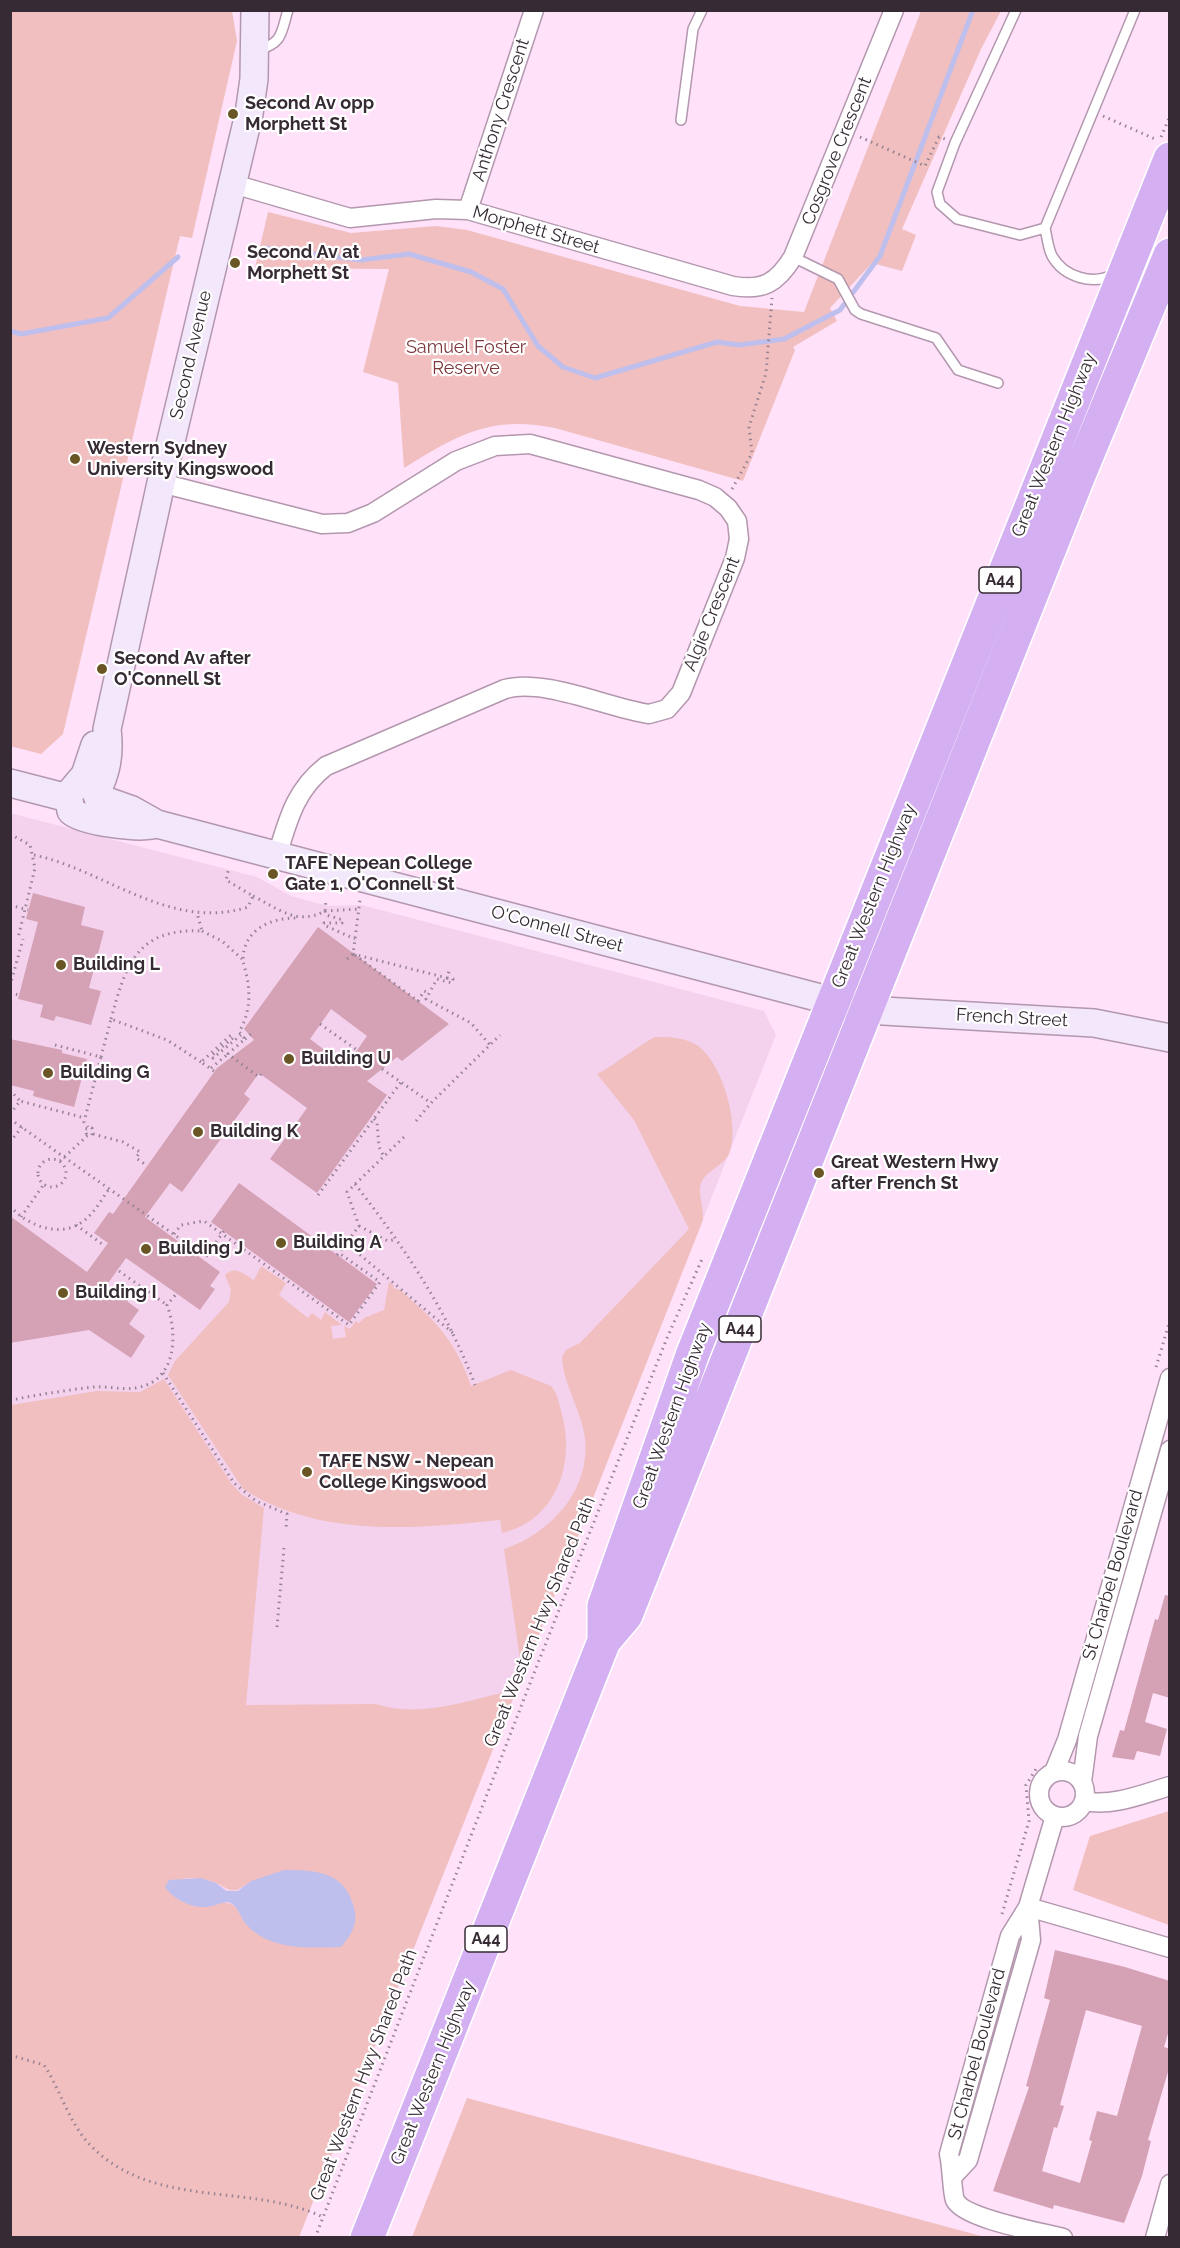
<!DOCTYPE html>
<style>
body{margin:0}
#map{position:relative;width:1180px;height:2248px;overflow:hidden;background:#ffe1f9;font-family:Raleway,sans-serif}
canvas{display:block}
.frame{position:absolute;inset:0;border:12px solid #362b34;pointer-events:none}
</style>
<div id="map">
<canvas width="1180" height="2248"></canvas>
<div class="frame"></div>
</div>
<script>
const ctx = document.querySelector('canvas').getContext('2d');
ctx.lineJoin = 'round';
function fillPath(path, color) {
  ctx.fillStyle = color;
  ctx.fill(path, 'evenodd');
}
function strokePath(path, color, width, dash) {
  ctx.strokeStyle = color;
  ctx.lineWidth = width;
  ctx.lineCap = dash ? 'butt' : 'round';
  ctx.setLineDash(dash || []);
  ctx.stroke(path);
}
function label(font, color, halo, rows, align = 'center') {
  ctx.font = font + ' Raleway,sans-serif';
  ctx.lineWidth = 4.5;
  ctx.setLineDash([]);
  ctx.textBaseline = 'middle';
  ctx.strokeStyle = halo;
  ctx.fillStyle = color;
  for (const [text, x, y, turn = 0] of rows) {
    ctx.save();
    ctx.translate(x, y);
    ctx.rotate((+turn || 0) * Math.PI / 180);
    ctx.textAlign = isNaN(turn) ? turn : align;
    if (halo) ctx.strokeText(text, 0, 0);
    ctx.fillText(text, 0, 0);
    ctx.restore();
  }
}
fillPath(new Path2D(`
 M10,813L257,877L291,896L328,906L362,905L764,1011L776,1035L299,2237H11Z`), '#f4d2ee');
fillPath(new Path2D(`
 M10,11H232L237,41L192,238L180,236L63,734L41,754L10,746Z
 M921,11H1001L981,49L902,229L916,235L902,271L872,263L830,308L837,321L793,347L795,350L743,481L555,428C491,415 457,435 404,468L398,383L363,372L389,269L255,268L268,212L351,233L436,226L467,230L740,306L804,312Z
 M655,1037C669,1037 682,1037 695,1044C722,1059 741,1127 729,1154C722,1168 702,1171 700,1188C699,1196 704,1210 703,1220L527,1665L521,1666L504,1549C552,1533 594,1487 584,1432C579,1407 563,1382 562,1357L566,1350L580,1343L689,1229L634,1120L597,1074C618,1063 634,1048 655,1037Z
 M261,1266L286,1283L279,1295L308,1318L312,1313L321,1320L325,1312L342,1325L331,1326L333,1339L346,1337L344,1326L350,1329L356,1321L359,1323L364,1318L384,1310L389,1282L394,1286L393,1288L400,1290C435,1320 456,1341 471,1386L511,1370L551,1386C557,1393 559,1402 561,1411C576,1461 558,1520 502,1533L500,1520C414,1529 319,1538 243,1489L168,1375L175,1361L229,1302L231,1290L225,1275C235,1265 243,1274 254,1280Z
 M164,1379L231,1483L241,1494L264,1508L246,1705L376,1704C420,1719 473,1699 517,1689L299,2237L11,2238V1405L97,1391L140,1392ZM184,1878C194,1878 203,1879 213,1882C234,1889 229,1897 251,1881L246,1923C238,1910 236,1901 219,1903Z
 M1169,1811V1925L1073,1890L1090,1836Z
 M467,2098L985,2237H412Z`), '#f1bfbf');
fillPath(new Path2D(`
 M284,1870C314,1870 343,1871 353,1904C359,1922 353,1933 341,1947C310,1948 268,1951 245,1923C239,1915 239,1907 229,1902C221,1902 213,1907 206,1907C191,1908 173,1899 165,1887L169,1880L201,1878L216,1883L226,1891H238L251,1881Z`), '#bfbfee');
strokePath(new Path2D(`
 M264,248L361,260L409,254L471,272L503,289L538,346L563,367L595,378L717,342L739,345L784,339L840,310L880,256L973,10
 M10,331L21,334L108,318L178,257`), '#bfbfee', 5);
fillPath(new Path2D(`
 M33,893L85,907L81,925L104,931L89,988L101,991L91,1025L56,1016L54,1021L40,1017L43,1005L18,999L38,922L26,919Z
 M318,927L449,1024L402,1061L397,1057L367,1081L387,1095L317,1193L270,1159L307,1108L259,1073L244,1094L250,1099L182,1192L170,1183L145,1217L220,1272L210,1286L215,1289L200,1310L126,1258L106,1286L139,1310L129,1324L145,1336L131,1358L89,1330L10,1343V1216L87,1272L108,1243L94,1233L109,1212L113,1214L217,1068L254,1040L244,1029ZM331,1009L367,1036L346,1066L310,1039Z
 M10,1039L62,1050V1053L87,1059L74,1107L33,1096L34,1091L10,1085Z
 M239,1183L377,1284L349,1322L211,1222Z
 M1165,1595L1170,1596V1698L1153,1693L1145,1722L1167,1729L1160,1756L1137,1751L1134,1760L1112,1757L1120,1730L1124,1731L1155,1619L1158,1620Z
 M1055,1950L1125,1967L1170,1981V2027L1164,2047L1170,2049V2065L1148,2140L1151,2141L1142,2176L1124,2223L1054,2205L1053,2209L993,2191L1029,2087L1026,2086L1050,2000L1044,1998ZM1086,2010L1142,2026L1117,2116L1097,2111L1089,2140L1092,2141L1080,2183L1042,2171L1054,2127L1057,2128L1064,2106L1060,2105Z`), '#d5a1b4');
const lane = new Path2D(`
 M1016,10L955,143L937,192L940,204L957,219L1020,235L1045,228
 M258,50C283,43 281,33 288,10
 M681,120L693,29L702,10
 M793,257L838,279L855,310L861,314L936,338L958,370L998,383
 M1114,274C1093,286 1064,277 1052,256C1048,248 1047,237 1045,228L1135,10`);
const street = new Path2D(`
 M230,183L350,218L436,209L468,210L733,286C763,291 777,283 793,257L894,10
 M468,210L534,10
 M161,483L322,524L348,523L373,513L456,461L495,446L530,444L699,490L715,497L728,508L737,521L739,539L735,558L681,693L667,709L649,714C608,708 544,678 505,689L326,766C295,790 288,820 277,856
 M1039 1794a23 23 0 1 1 46 0a23 23 0 1 1-46 0Z
 M1054,1772L1067,1740L1170,1378
 M1082,1782L1088,1736L1170,1450
 M1084,1801C1112,1807 1143,1794 1170,1786
 M1055,1816L1028,1907L1010,1936L949,2154C952,2166 952,2193 955,2200C964,2219 1041,2232 1063,2238
 M1028,1907L1170,1948
 M954,2175L968,2160L1031,1940L1028,1907
 M1155,2238L1170,2184`);
const secondary = new Path2D(`
 M95,745L85,775L68,795L71,811C83,822 136,828 152,825
 M10,783L68,798
 M96,793C107,772 110,753 107,729L161,483L249,114L254,79L255,10
 M98,798L132,810L157,824L866,1010L1094,1023L1170,1038`);
const highway = new Path2D(`
 M604,1641V1606L693,1353L1170,159
 M367,2238L604,1641L626,1615L1077,480L1170,255`);
strokePath(lane, '#b397ae', 12);
strokePath(street, '#b397ae', 21);
strokePath(secondary, '#b397ae', 30);
strokePath(highway, '#fff', 36);
strokePath(new Path2D(`
 M1103,116L1155,139
 M860,137L925,166L939,137L945,139
 M1161,137L1170,116
 M732,489L752,453L749,427L766,373L772,298
 M10,834L30,845L35,868L18,938
 M34,855C105,870 171,932 248,907L253,896L226,880L229,867
 M253,896C279,909 297,926 325,911L326,900
 M10,905L28,910
 M325,911L326,915L343,920L342,923H324V925L355,939
 M325,911L359,909
 M202,931L222,941L242,959
 M353,954L447,978L450,968
 M355,955L418,1001L424,991L429,993
 M347,959L353,954L360,900
 M447,978L453,979L452,983L437,979L426,999L471,1023L490,1045
 M10,986L23,939
 M10,993L19,995
 M111,1019C126,964 137,928 202,931L197,913
 M320,1024L357,1050
 M245,1039L252,1033
 M55,1045L101,1057L84,1122L88,1127
 M101,1057L111,1019L167,1040L201,1062
 M211,1068L228,1054
 M382,1069L431,1103L500,1035
 M214,1071L201,1062L231,1035L233,1038L211,1056L213,1058L241,1035
 M261,1074L259,1077L228,1054L245,1039L239,1032C250,1013 251,994 246,973C245,968 243,963 243,959C244,929 271,918 296,918
 M10,1090L20,1101
 M10,1114L20,1101L85,1118
 M10,1119L206,1257L209,1252
 M374,1119L377,1122L379,1147L384,1157
 M416,1121L431,1103
 M93,1134L123,1142L140,1152L136,1158L146,1165
 M10,1142L22,1127
 M38 1173a14 14 0 1 1 28 0a14 14 0 1 1-28 0Z
 M60,1161L87,1136L92,1135V1128L85,1129L87,1136
 M355,1184C404,1247 447,1310 475,1385
 M318,1195L401,1082
 M10,1206C27,1226 60,1238 82,1222C94,1214 101,1200 109,1189
 M21,1217L44,1184
 M76,1225L105,1246
 M359,1226L388,1241L397,1239
 M174,1234L181,1225L204,1221L349,1325L380,1282L339,1253
 M346,1243L453,1333
 M337,1255L359,1226L347,1192L404,1137
 M119,1271L167,1305
 M126,1300L143,1288
 M1156,1367L1170,1320
 M163,1373L234,1483L256,1501L287,1514L286,1529
 M10,1400C38,1395 66,1390 94,1387C109,1386 125,1391 140,1387C176,1379 178,1334 167,1305L177,1293
 M277,1627L284,1548
 M1002,1914L1029,1821L1026,1785L1036,1769
 M10,2055L44,2065C61,2091 69,2123 90,2145C153,2210 248,2182 323,2217
 M315,2238L536,1668L667,1338L703,1257`), '#978393', 3, [1.5, 4.5]);
strokePath(lane, '#fff', 9);
strokePath(street, '#fff', 18);
strokePath(secondary, '#f2e7fb', 27);
strokePath(highway, '#d4b0f3', 33);
strokePath(new Path2D(`
 M209,1252L224,1231`), '#978393', 3, [1.5, 4.5]);
for (const [x, y, r, color] of [
 [233,114,6,"#695624"],
 [235,263,6,"#695624"],
 [75,459,6,"#695624"],
 [102,669,6,"#695624"],
 [273,874,6,"#695624"],
 [61,965,6,"#695624"],
 [289,1059,6,"#695624"],
 [48,1073,6,"#695624"],
 [198,1132,6,"#695624"],
 [819,1173,6,"#695624"],
 [281,1243,6,"#695624"],
 [146,1249,6,"#695624"],
 [63,1293,6,"#695624"],
 [307,1472,6,"#695624"]
]) {
  const dot = new Path2D();
  dot.arc(x, y, r, 0, 2 * Math.PI);
  ctx.fillStyle = color;
  ctx.fill(dot);
  strokePath(dot, '#fff', 2);
}
for (const [x, y, w] of [
 [1000,580,42],
 [740,1329,42],
 [486,1939,42]
]) {
  const box = new Path2D();
  box.roundRect(x - w / 2, y - 13, w, 26, 4.5);
  ctx.fillStyle = '#fff';
  ctx.fill(box);
  strokePath(box, '#362b34', 1.5);
}
label('bold 16px', '#362b34', null, [
 ["A44",1000,580],
 ["A44",740,1329],
 ["A44",486,1939]
]);
label('bold 18px', '#362b34', '#fff', [
 ["Second Av opp",245,104],
 ["Morphett St",245,125],
 ["Second Av at",247,253],
 ["Morphett St",247,274],
 ["Western Sydney",87,449],
 ["University Kingswood",87,470],
 ["Second Av after",114,659],
 ["O'Connell St",114,680],
 ["TAFE Nepean College",285,864],
 ["Gate 1, O'Connell St",285,885],
 ["Building L",73,965],
 ["Building U",301,1059],
 ["Building G",60,1073],
 ["Building K",210,1132],
 ["Great Western Hwy",831,1163],
 ["after French St",831,1184],
 ["Building A",293,1243],
 ["Building J",158,1249],
 ["Building I",75,1293],
 ["TAFE NSW - Nepean",319,1462],
 ["College Kingswood",319,1483]
], 'left');
label('18px', '#362b34', '#fff', [
 ["Anthony Crescent",501,110,-72],
 ["Cosgrove Crescent",837,151,-68],
 ["Morphett Street",536,230,16],
 ["Second Avenue",191,355,-77],
 ["Great Western Highway",1054,445,-68],
 ["Algie Crescent",712,614,-68],
 ["Great Western Highway",874,896,-68],
 ["O'Connell Street",557,929,15],
 ["French Street",1012,1018,3],
 ["Great Western Highway",672,1416,-70],
 ["St Charbel Boulevard",1113,1575,-74],
 ["Great Western Hwy Shared Path",540,1622,-68],
 ["St Charbel Boulevard",977,2054,-75],
 ["Great Western Highway",433,2073,-68],
 ["Great Western Hwy Shared Path",364,2075,-69]
]);
label('18px', '#7b373a', '#fff', [
 ["Samuel Foster",466,348],
 ["Reserve",466,369]
]);
</script>
